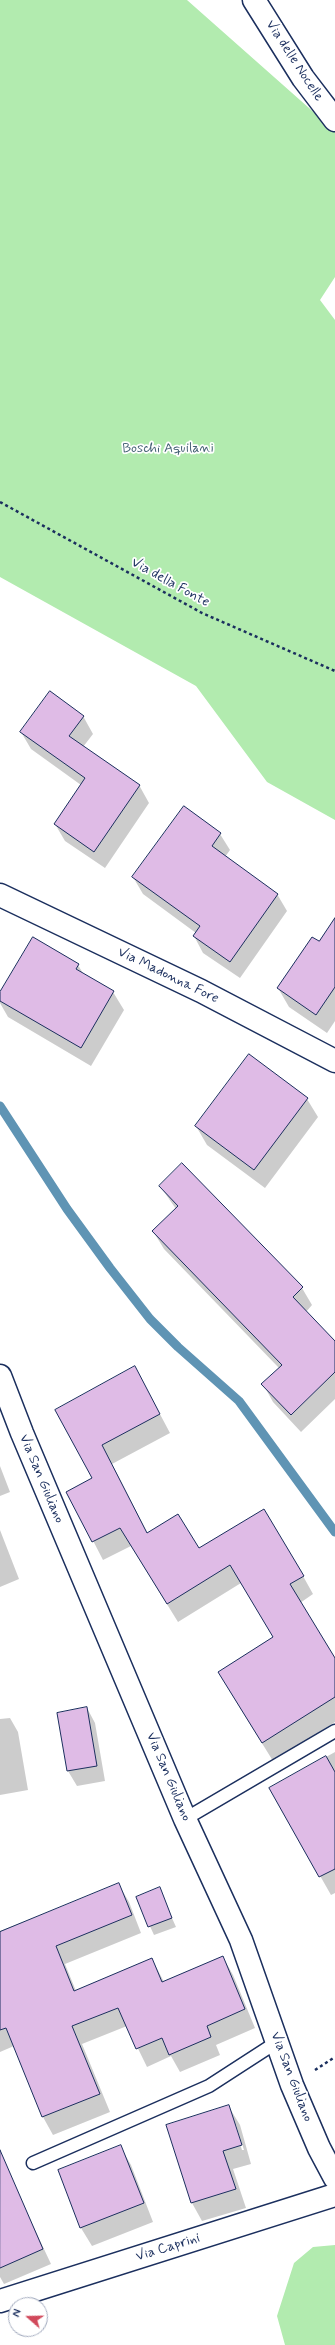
<!DOCTYPE html>
<style>
body{margin:0}
#map{position:relative;width:335px;height:2345px;overflow:hidden;background:#fff;font-family:Mynerve,sans-serif}
canvas{display:block}
.north{position:absolute;left:8px;top:2297px;width:40px;height:40px;box-sizing:border-box;background:#fff;border:1px solid #a4acbf;border-radius:50%;rotate:290deg;font-size:11px;font-weight:700;line-height:16px;text-align:center;color:#1b2f5e}
.north::after{content:'';display:block;margin:auto;width:14px;height:18px;background:#d1495b;clip-path:polygon(50% 0,100% 100%,50% 72%,0 100%)}
</style>
<div id="map">
<canvas width="335" height="2345"></canvas>
<div class="north">N</div>
</div>
<script>
const ctx = document.querySelector('canvas').getContext('2d');
ctx.lineJoin = 'round';
function fillPath(path, color) {
  ctx.fillStyle = color;
  ctx.fill(path, 'evenodd');
}
function strokePath(path, color, width, dash) {
  ctx.strokeStyle = color;
  ctx.lineWidth = width;
  ctx.lineCap = dash ? 'butt' : 'round';
  ctx.setLineDash(dash || []);
  ctx.stroke(path);
}
function label(font, color, halo, rows, align = 'center') {
  ctx.font = font + ' Mynerve,sans-serif';
  ctx.lineWidth = 3.5;
  ctx.setLineDash([]);
  ctx.textBaseline = 'middle';
  ctx.strokeStyle = halo;
  ctx.fillStyle = color;
  for (const [text, x, y, turn = 0] of rows) {
    ctx.save();
    ctx.translate(x, y);
    ctx.rotate((+turn || 0) * Math.PI / 180);
    ctx.textAlign = isNaN(turn) ? turn : align;
    if (halo) ctx.strokeText(text, 0, 0);
    ctx.fillText(text, 0, 0);
    ctx.restore();
  }
}
fillPath(new Path2D(`
 M0,0H187L335,131V277L320,300L335,320V820L267,782L196,686L0,577Z
 M335,2245V2345H285L277,2316L294,2263L313,2247Z`), '#b2ebaf');
fillPath(new Path2D(`
 M83,716L93,734L83,747L139,785L149,803L105,868L65,841L55,824L81,785L31,749L21,732Z
 M220,834L230,850L225,857L277,894L287,911L240,978L203,953L194,936L196,933L143,894L133,877Z
 M335,920V1021L327,1033L289,1007L278,988L319,943Z
 M78,965L84,975L113,992L124,1010L91,1066L8,1017L0,1003V994Z
 M307,1099L318,1117L265,1188L207,1145L196,1126Z
 M160,1186L302,1288L312,1305L306,1312L335,1366V1399L301,1432L273,1402L263,1384L279,1368L164,1249L153,1231L176,1209Z
 M145,1386L170,1433L112,1464L148,1534L303,1576L313,1594L300,1603L335,1660V1722L273,1761L229,1690L274,1637L241,1583L178,1622L131,1546L103,1560L68,1492L93,1479L57,1410Z
 M0,1466L10,1492L0,1496Z
 M0,1530L19,1579L0,1587Z
 M87,1708L95,1723L105,1781L77,1786L68,1771L58,1714Z
 M10,1718L18,1732L28,1790L0,1795V1719Z
 M335,1752V1893L331,1895L270,1788Z
 M119,1885L129,1902L141,1933L65,1964L76,1991L152,1959L164,1982L223,1957L233,1975L255,2028L216,2045L220,2055L180,2072L171,2056L147,2067L127,2026L82,2044L110,2112L53,2135L43,2117L14,2046L0,2052V1931Z
 M159,1889L176,1927L154,1935L137,1898Z
 M229,2107L240,2125L251,2164L233,2169L246,2208L202,2221L192,2203ZM234,2125H236L244,2150H242Z
 M120,2146L131,2165L153,2222L92,2246L81,2228L59,2171Z
 M13,2183L51,2264L4,2284L0,2277V2189Z`), '#0003');
strokePath(new Path2D(`
 M0,1106L67,1209L110,1268L150,1319L178,1347L239,1401L335,1532`), '#5f94b4', 9);
const building = new Path2D(`
 M50,691L84,716L69,736L140,785L94,852L54,824L85,778L20,732Z
 M184,806L221,833L212,846L278,894L230,962L193,936L200,926L132,877Z
 M335,918V987L316,1015L277,988L312,937L319,941Z
 M33,937L79,964L76,969L114,991L81,1048L0,1001V992Z
 M249,1054L308,1098L254,1170L195,1126Z
 M182,1163L303,1287L293,1297L335,1341V1372L291,1415L261,1384L282,1365L152,1231L178,1206L159,1186Z
 M135,1366L160,1414L102,1445L147,1533L178,1514L199,1548L264,1509L304,1576L290,1584L335,1658V1697L262,1743L218,1672L273,1637L230,1565L167,1604L120,1528L92,1542L66,1492L92,1478L55,1410Z
 M87,1707L97,1766L67,1771L57,1713Z
 M326,1756L335,1772V1869L319,1877L269,1788Z
 M119,1883L132,1915L56,1946L74,1991L152,1958L162,1982L223,1956L245,2009L207,2026L211,2037L169,2055L162,2038L136,2049L118,2008L72,2026L100,2094L42,2117L6,2028L0,2030V1932Z
 M160,1887L172,1918L148,1927L136,1897Z
 M229,2105L242,2145L223,2151L236,2189L191,2203L166,2125Z
 M121,2145L144,2203L80,2228L58,2170Z
 M0,2150L43,2249L0,2268Z`);
fillPath(building, '#dfbbe6');
strokePath(building, '#1b2f5e', 1);
const lane = new Path2D(`
 M185,1819L335,1731
 M33,2163L209,2086L277,2042`);
const street = new Path2D(`
 M254,0L303,78L335,120
 M0,895L201,991L335,1061
 M0,1376L22,1433L185,1819L241,1940L292,2085L319,2148L335,2178
 M0,2301L335,2195`);
strokePath(lane, '#1b2f5e', 15);
strokePath(street, '#1b2f5e', 25);
strokePath(new Path2D(`
 M0,502L202,613L335,671
 M315,2070L335,2057`), '#1b2f5e', 2.5, [3, 3]);
strokePath(lane, '#fff', 12);
strokePath(street, '#fff', 22);
label('14px', '#1b2f5e', '#fff', [
 ["Via delle Nocelle",294,61,57],
 ["Via della Fonte",170,583,29],
 ["Via Madonna Fore",168,976,26],
 ["Via San Giuliano",41,1479,67],
 ["Via San Giuliano",168,1777,67],
 ["Via San Giuliano",291,2077,69],
 ["Via Caprini",168,2248,-17]
]);
label('14px', '#415e72', '#fff', [
 ["Boschi Aquilani",168,449]
]);
</script>
